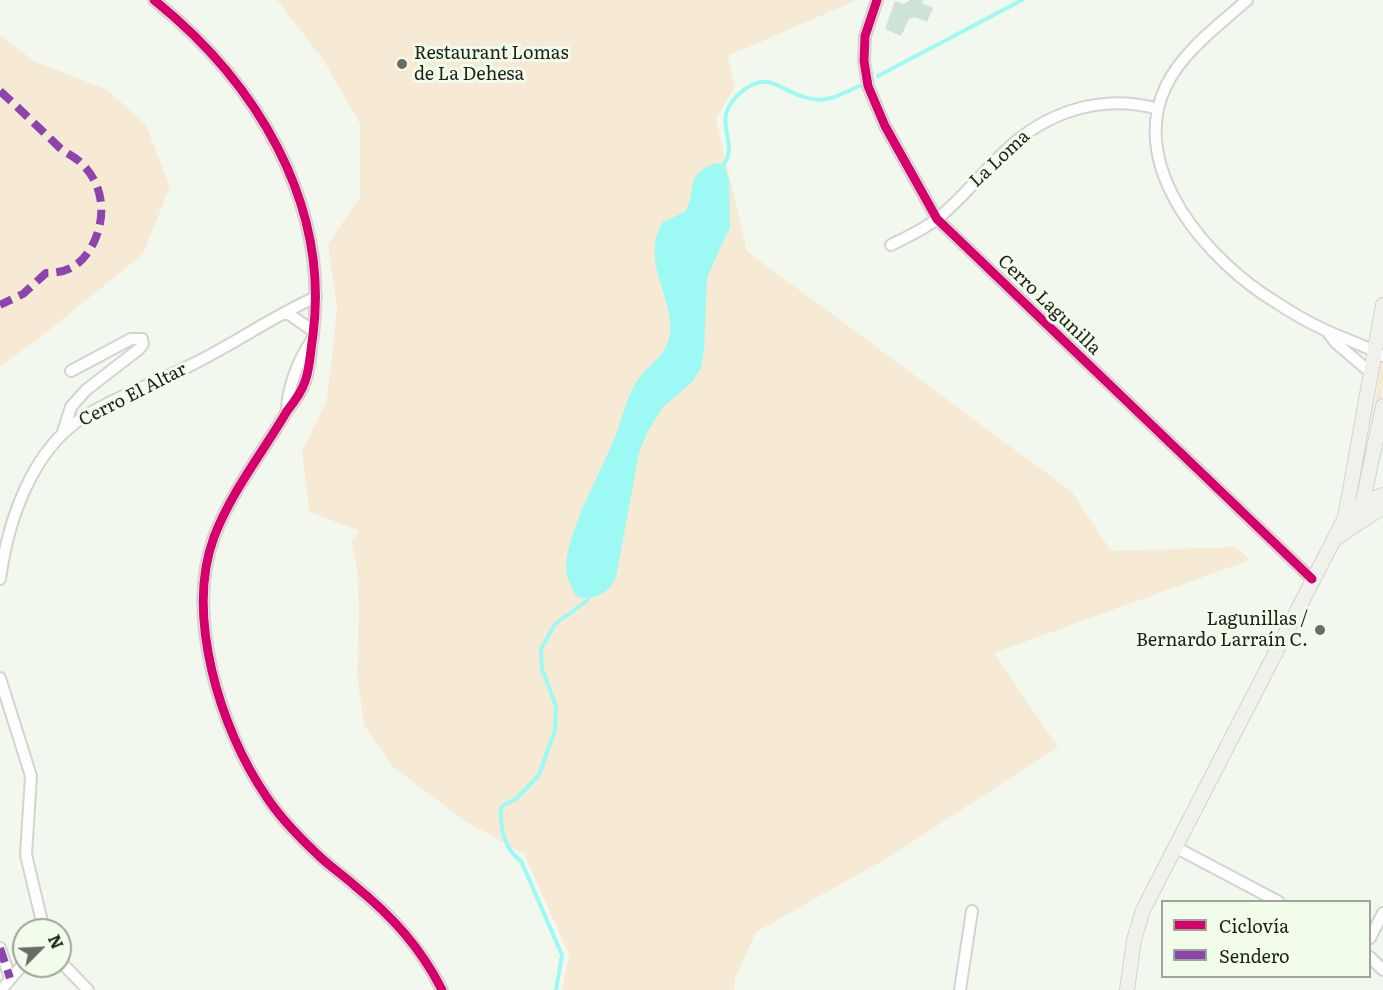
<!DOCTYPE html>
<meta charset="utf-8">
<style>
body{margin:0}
#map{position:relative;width:1383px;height:990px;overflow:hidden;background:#f3f8ef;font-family:Literata,serif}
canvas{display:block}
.legend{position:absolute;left:1161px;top:900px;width:210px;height:78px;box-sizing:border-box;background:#f2fceb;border:2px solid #9da498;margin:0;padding:8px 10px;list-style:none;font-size:18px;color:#1e211b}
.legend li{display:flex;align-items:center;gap:12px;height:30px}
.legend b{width:30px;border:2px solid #9da498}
.north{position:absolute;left:12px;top:918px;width:60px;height:60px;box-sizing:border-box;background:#f2fceb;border:2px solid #9da498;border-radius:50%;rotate:66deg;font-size:16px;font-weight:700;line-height:24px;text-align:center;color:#1e211b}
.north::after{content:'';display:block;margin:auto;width:21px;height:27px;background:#696c65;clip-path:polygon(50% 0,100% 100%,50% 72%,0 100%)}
</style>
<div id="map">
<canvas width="1383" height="990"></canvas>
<ul class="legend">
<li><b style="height:8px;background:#d6006c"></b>Ciclovía</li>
<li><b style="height:8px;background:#8e44ad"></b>Sendero</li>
</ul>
<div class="north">N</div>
</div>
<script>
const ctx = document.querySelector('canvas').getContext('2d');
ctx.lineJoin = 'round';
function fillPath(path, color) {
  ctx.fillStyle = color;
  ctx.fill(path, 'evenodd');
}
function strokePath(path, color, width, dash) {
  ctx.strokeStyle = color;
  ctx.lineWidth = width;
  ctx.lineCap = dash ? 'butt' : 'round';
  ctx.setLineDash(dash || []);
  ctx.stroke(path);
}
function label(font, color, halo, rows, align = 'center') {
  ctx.font = font + ' Literata,serif';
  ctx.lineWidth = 6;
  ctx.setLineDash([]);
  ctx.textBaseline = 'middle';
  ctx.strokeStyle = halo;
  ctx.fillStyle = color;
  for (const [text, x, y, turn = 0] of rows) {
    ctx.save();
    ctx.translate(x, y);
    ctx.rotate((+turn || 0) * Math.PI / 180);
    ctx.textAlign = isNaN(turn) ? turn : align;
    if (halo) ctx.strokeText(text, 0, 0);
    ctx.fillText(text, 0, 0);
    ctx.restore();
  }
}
fillPath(new Path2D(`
 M277,0H857L728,56L735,87L716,119L747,251L1072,492L1111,551L1236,547L1250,560L994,653L1058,747L889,857L756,932L735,978L734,990H562L569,954L524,854L465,821L393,767L364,725L357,674L359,610L357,568L351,541L360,531L309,512L302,451L327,400L337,309L328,244L360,197V124L324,61Z
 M0,35L34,61L108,90L146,125L170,187L143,254L41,337L0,367Z
 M1383,348V386L1366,489L1362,488Z`), '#f7ead5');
fillPath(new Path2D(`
 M715,163L724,164L729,180L730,227L707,277L704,349L701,368L693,381L662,408L647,433L639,453L616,577C608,594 594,602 576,596C572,587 566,577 566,566C568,529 599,476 613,442C622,421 626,396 639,378C648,366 663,357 668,342C681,305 637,263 663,222L685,212C698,191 683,175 715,163Z`), '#9cf9f3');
strokePath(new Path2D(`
 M878,76L1022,0
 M724,164C736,147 722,132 726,114C730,98 752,79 768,82C775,83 783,88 789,91C820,106 830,100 859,86
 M556,990L562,955L521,861C504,849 500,827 501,807L517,798L539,775L555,730L556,706L542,669L541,649L555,624L588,600`), '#9cf9f3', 4);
fillPath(new Path2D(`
 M910,0H923L922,3L933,8L927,22L915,17L909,19L901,36L885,29L895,1L904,4Z`), '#cee4d7');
const street = new Path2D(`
 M154,0C255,81 330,202 313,335C308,369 311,382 287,411C263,452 231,492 214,537C185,615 220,729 266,796C280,818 298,836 317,854C329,866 343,875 355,886C392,916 421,948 442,990
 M877,0L865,36L864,61L868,86L885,126L937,219L1312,579
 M1247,0C1218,26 1183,51 1166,86C1126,169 1210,263 1277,303C1292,313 1308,322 1325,330C1344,339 1365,345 1383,356
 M891,245C907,237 925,229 938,218C962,199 981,174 1003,153C1045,112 1101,93 1158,109
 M284,314H289L313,331
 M1327,331L1336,343L1370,372
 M287,411C287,389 299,358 312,340
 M63,432L71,407L86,390L139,349L143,344L142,339H131L71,371
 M0,579C8,521 31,452 82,418C116,396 161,381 197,362C237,342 275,315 316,297
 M0,678L31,776L26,855L44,930
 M1175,847L1279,902
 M1370,938L1383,913
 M0,948L10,978
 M1370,957L1383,970
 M60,961L88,990
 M1,990L24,963
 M960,990L972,911`);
const secondary = new Path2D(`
 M1362,506L1383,406
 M1345,518L1383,305
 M1336,538L1383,507
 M1127,990L1134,940L1143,910L1345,518L1364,502L1383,495`);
strokePath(street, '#d1d5ce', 14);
strokePath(secondary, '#d1d5ce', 16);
strokePath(street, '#fdfefd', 10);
strokePath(secondary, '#f0f1ec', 14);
strokePath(new Path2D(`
 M0,91C21,110 40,129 60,148C66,153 73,156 79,161C104,183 107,216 93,244C82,265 68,273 46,273L23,294L0,305
 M0,948L10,978`), '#8e44ad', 8, [15, 8]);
strokePath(new Path2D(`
 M154,0C255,81 330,202 313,335C308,369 311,382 287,411C263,452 231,492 214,537C185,615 220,729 266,796C280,818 298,836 317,854C329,866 343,875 355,886C392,916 421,948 442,990
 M877,0L865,36L864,61L868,86L885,126L937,219L1312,579`), '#d6006c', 9);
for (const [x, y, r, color] of [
 [402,64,6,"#696c65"],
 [1320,630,6,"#696c65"]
]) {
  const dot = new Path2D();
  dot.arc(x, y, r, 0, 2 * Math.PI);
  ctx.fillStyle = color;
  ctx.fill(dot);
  strokePath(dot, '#f2fceb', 2);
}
label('18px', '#1e211b', '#f2fceb', [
 ["Restaurant Lomas",414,54],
 ["de La Dehesa",414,75],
 ["Lagunillas /",1308,620,"right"],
 ["Bernardo Larraín C.",1308,641,"right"]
], 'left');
label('18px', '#1e211b', '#f2fceb', [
 ["La Loma",1000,159,-43],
 ["Cerro Lagunilla",1049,305,44],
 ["Cerro El Altar",133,395,-27]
]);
</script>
